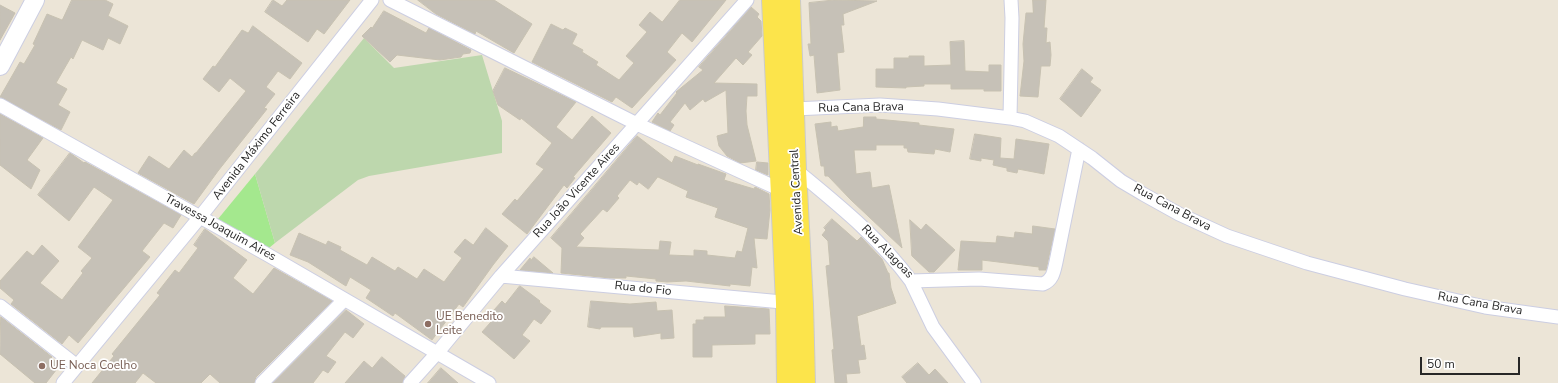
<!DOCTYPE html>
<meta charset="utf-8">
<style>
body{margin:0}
#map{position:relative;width:1558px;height:383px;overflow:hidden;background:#ece5d7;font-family:"Nunito Sans",sans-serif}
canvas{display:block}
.scale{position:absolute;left:1420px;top:357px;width:100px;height:18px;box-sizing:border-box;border:2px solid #272727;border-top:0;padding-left:5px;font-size:12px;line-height:14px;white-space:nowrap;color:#272727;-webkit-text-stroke:3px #fff;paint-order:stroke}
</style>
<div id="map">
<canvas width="1558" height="383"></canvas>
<div class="scale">50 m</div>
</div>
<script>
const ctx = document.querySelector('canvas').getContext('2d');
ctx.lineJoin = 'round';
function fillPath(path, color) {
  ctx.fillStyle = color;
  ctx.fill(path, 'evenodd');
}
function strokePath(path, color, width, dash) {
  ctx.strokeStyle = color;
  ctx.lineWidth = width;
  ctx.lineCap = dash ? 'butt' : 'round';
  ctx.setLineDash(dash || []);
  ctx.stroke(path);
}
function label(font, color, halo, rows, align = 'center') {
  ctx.font = font + ' "Nunito Sans",sans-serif';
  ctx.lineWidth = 3.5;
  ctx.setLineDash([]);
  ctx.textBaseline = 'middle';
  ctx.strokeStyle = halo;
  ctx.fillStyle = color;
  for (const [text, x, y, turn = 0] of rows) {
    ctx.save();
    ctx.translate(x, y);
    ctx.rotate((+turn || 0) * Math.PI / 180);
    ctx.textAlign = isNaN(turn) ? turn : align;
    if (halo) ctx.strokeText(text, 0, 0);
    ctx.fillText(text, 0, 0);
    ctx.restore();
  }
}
fillPath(new Path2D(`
 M255,174L275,243L269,248L218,219Z`), '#a4e88e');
fillPath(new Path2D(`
 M364,38L394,68L482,55L502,121V153L369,176L358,180L275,243L255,174Z`), '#bdd7ad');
const building = new Path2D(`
 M72,0H105L113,4L108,16L128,26L120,44L108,38L103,50L82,40L73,59L71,57L56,83L67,89L58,105L70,112L61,130L0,97L20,62L24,64L35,45L33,44L47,14L62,20Z
 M273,0L282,6L287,0H350L324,34L317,29L308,42L265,12Z
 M418,0H494L532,24L514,53L476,31L475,34L436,14Z
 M680,0H726L692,42L682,33L667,52L676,60L632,108L616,97L612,102L532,62L551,24L563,30L565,28L577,34L572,44L583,50L582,52L598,62L596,65L619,80L634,63L626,56L647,32L639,25L650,12L662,22Z
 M834,0L877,1L843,14L844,25H841L844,52L837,53L840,90L817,93L814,55L810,56L808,44H811L809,3Z
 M1033,0H1046L1044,28H1047L1046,43L1050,42L1051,55L1050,66H1041L1038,97L1020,96L1024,61L1023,44L1026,13H1033Z
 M0,5L15,13L0,40Z
 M751,7L759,14L757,17L761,21L762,36L748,52L752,55L743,65L736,58L714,83L757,84V96H747L746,111L747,125L756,161L740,163L727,156L719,146L717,136L728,133L726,90L705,102L703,99L690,110L685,103L670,122L674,125L670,131L652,122L658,113L660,115L677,93L676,92L703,70L699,67Z
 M384,11L426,33L429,28L471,50L470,53L463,54L461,57L440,60L397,55L390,62L362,36L371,27L372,28Z
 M253,26L302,63L290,79L278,71L266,87L275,94L264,108L267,109L218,171L194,204L138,173L149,156L169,169L184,150L192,157L195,153H196L246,91L230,78L219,92L203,79L213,66L215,67L242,30L248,33Z
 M964,41L965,71L989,72V65H1001V91H984V89H951V84H924V86L906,87V88L876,87V69H894V58H909V56H924V66L951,65L950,42Z
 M505,68L576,102L556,127L572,140L592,116L611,133L573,177L575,178L567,188L564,185L527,234L502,214L515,199L517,201L544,169L536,164L552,143L521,118L520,120L498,105L493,91Z
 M1082,69L1093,78L1090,82L1101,90L1081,117L1060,99Z
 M0,114L43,138L27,160L40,170L31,189L0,165Z
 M864,117H876V119L919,123V125L954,129L950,152L935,149L934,154L908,152L907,148H904V145H876V150H854L856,174L870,172L872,188L889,185L902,248L851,200L828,176H825L824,166H821L815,124L831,122V127L837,126L838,131L863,127Z
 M975,134L1001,138L1000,158L1014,159L1016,139L1049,144L1044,174L1018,169L1017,173L1007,171V168L993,165L994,160L981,158V161L970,159Z
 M637,136L672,163L675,156L698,165V164L726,174L724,180L754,189L755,187L769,194L770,210L767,239L754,238L757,268L752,267L750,286L730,284V286L686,281L667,282L656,281V279L626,276V278H610L561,273L562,248L551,238ZM658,177L688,191L686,197L718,208L715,217L748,228L742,252L737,251L735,258L707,255V251L694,250V256L669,255L671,242L660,241L659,250L576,247L584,238L580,234L603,209L607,212L619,198L617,196L630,180L637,185L639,182L648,189Z
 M70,153L84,163L85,162L181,215L173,228L164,223L142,251L150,257L78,343L69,335L62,344L11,304L14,300L0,288V281L27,251L33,256L42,245L59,261L40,283L62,300L83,273L81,271L92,258L78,247L113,200L94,187L69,221L38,195Z
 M757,162L768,163V175L756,170Z
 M832,219L857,241L861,237L882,259L888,273H889L891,288L896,303L857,316L861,346L864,345L866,359L858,360L860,373L846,374L847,383H835L832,350L834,349L826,266L830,265L828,241L822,235L826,230L824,228Z
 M910,220L921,230L926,224L955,250L934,272H929L912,256Z
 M1033,226L1055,229L1046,270H1039V267L982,260V270H958L961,241L996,243L997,236L1014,238L1015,232L1032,234Z
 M486,228L508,246L493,265L463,307L459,304L432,340L395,313L393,316L366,298L371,290L350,277L346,286L308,262L290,255L299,233L326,245L328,241L341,247L340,250L367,265L372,257L395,271L398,267L417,279L424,269L444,282L462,258L454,252L465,239L473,245Z
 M205,229L247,260L233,278L253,294L274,268L332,301L256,377L254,383H220L210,374L201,383H156L143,373L135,383H92L114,356L112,354L160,295L157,293L175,270L179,273L198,248L194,245Z
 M534,257L553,273L520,270L530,258L531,260Z
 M520,286L540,301L539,302L551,311L541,324L534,319L522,335L530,341L514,359L482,332L498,314L494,310L502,301L505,304Z
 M591,301L630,304L656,302L657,311L672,310L674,338L661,339V333L634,337L633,327H601L600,329L588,327Z
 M725,306L769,309L770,334H755V344L712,345V357H693V324H696V320H704V317H725Z
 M346,310L364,324L353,338L345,332L326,356L336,362L328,373L323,370L313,383H273Z
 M1,317L52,357L51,358L60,365L46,383H35L0,354Z
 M382,357L405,376L402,383H345L364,361L372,368Z
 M918,363L929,375L935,369L948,383H907L902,377Z
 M441,368L458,383H428Z`);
fillPath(building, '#c6c1b7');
strokePath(building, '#c7c1b1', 1);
const street = new Path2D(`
 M390,0L637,124L781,190
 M0,105L268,255L489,383
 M794,109L880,105L938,109L1010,118L1025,121L1059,136L1092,158L1121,181L1143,194L1179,214L1227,236L1307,263L1405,289L1485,307L1558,317
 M1010,118L1012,18L1011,0
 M796,170C837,204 879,237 911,281L979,279L1043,284C1053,280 1054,271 1056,262L1079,149
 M501,276L793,303
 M911,281L933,327L974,383
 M0,306L77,366
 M63,383L200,217L372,0
 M262,383L344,300
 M410,383L438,352L501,276L747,0`);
const secondary = new Path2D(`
 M0,66L35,0`);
const primary = new Path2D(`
 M772,0L786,303L787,383
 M790,0L796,170L803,304L805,383`);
strokePath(street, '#cccee2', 15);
strokePath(secondary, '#cccee2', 20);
strokePath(primary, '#cbcbcb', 22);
strokePath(street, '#fff', 13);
strokePath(secondary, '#fff', 18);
strokePath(primary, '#fce44b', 20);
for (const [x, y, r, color] of [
 [428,324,4,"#8d6e63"],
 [42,366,4,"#8d6e63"]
]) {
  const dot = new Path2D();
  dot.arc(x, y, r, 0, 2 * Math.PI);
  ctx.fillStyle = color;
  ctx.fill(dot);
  strokePath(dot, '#fff', 1.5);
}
label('12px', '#272727', '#fff', [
 ["Rua Cana Brava",861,108,-1],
 ["Avenida Máximo Ferreira",257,146,-52],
 ["Rua João Vicente Aires",577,191,-48],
 ["Avenida Central",797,192,-93],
 ["Rua Cana Brava",1172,208,28],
 ["Travessa Joaquim Aires",220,228,29],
 ["Rua Alagoas",887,252,46],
 ["Rua do Fio",643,289,6],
 ["Rua Cana Brava",1480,304,10]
]);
label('12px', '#785e54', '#fff', [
 ["UE Benedito",436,317],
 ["Leite",436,331],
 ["UE Noca Coelho",50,366]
], 'left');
</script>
